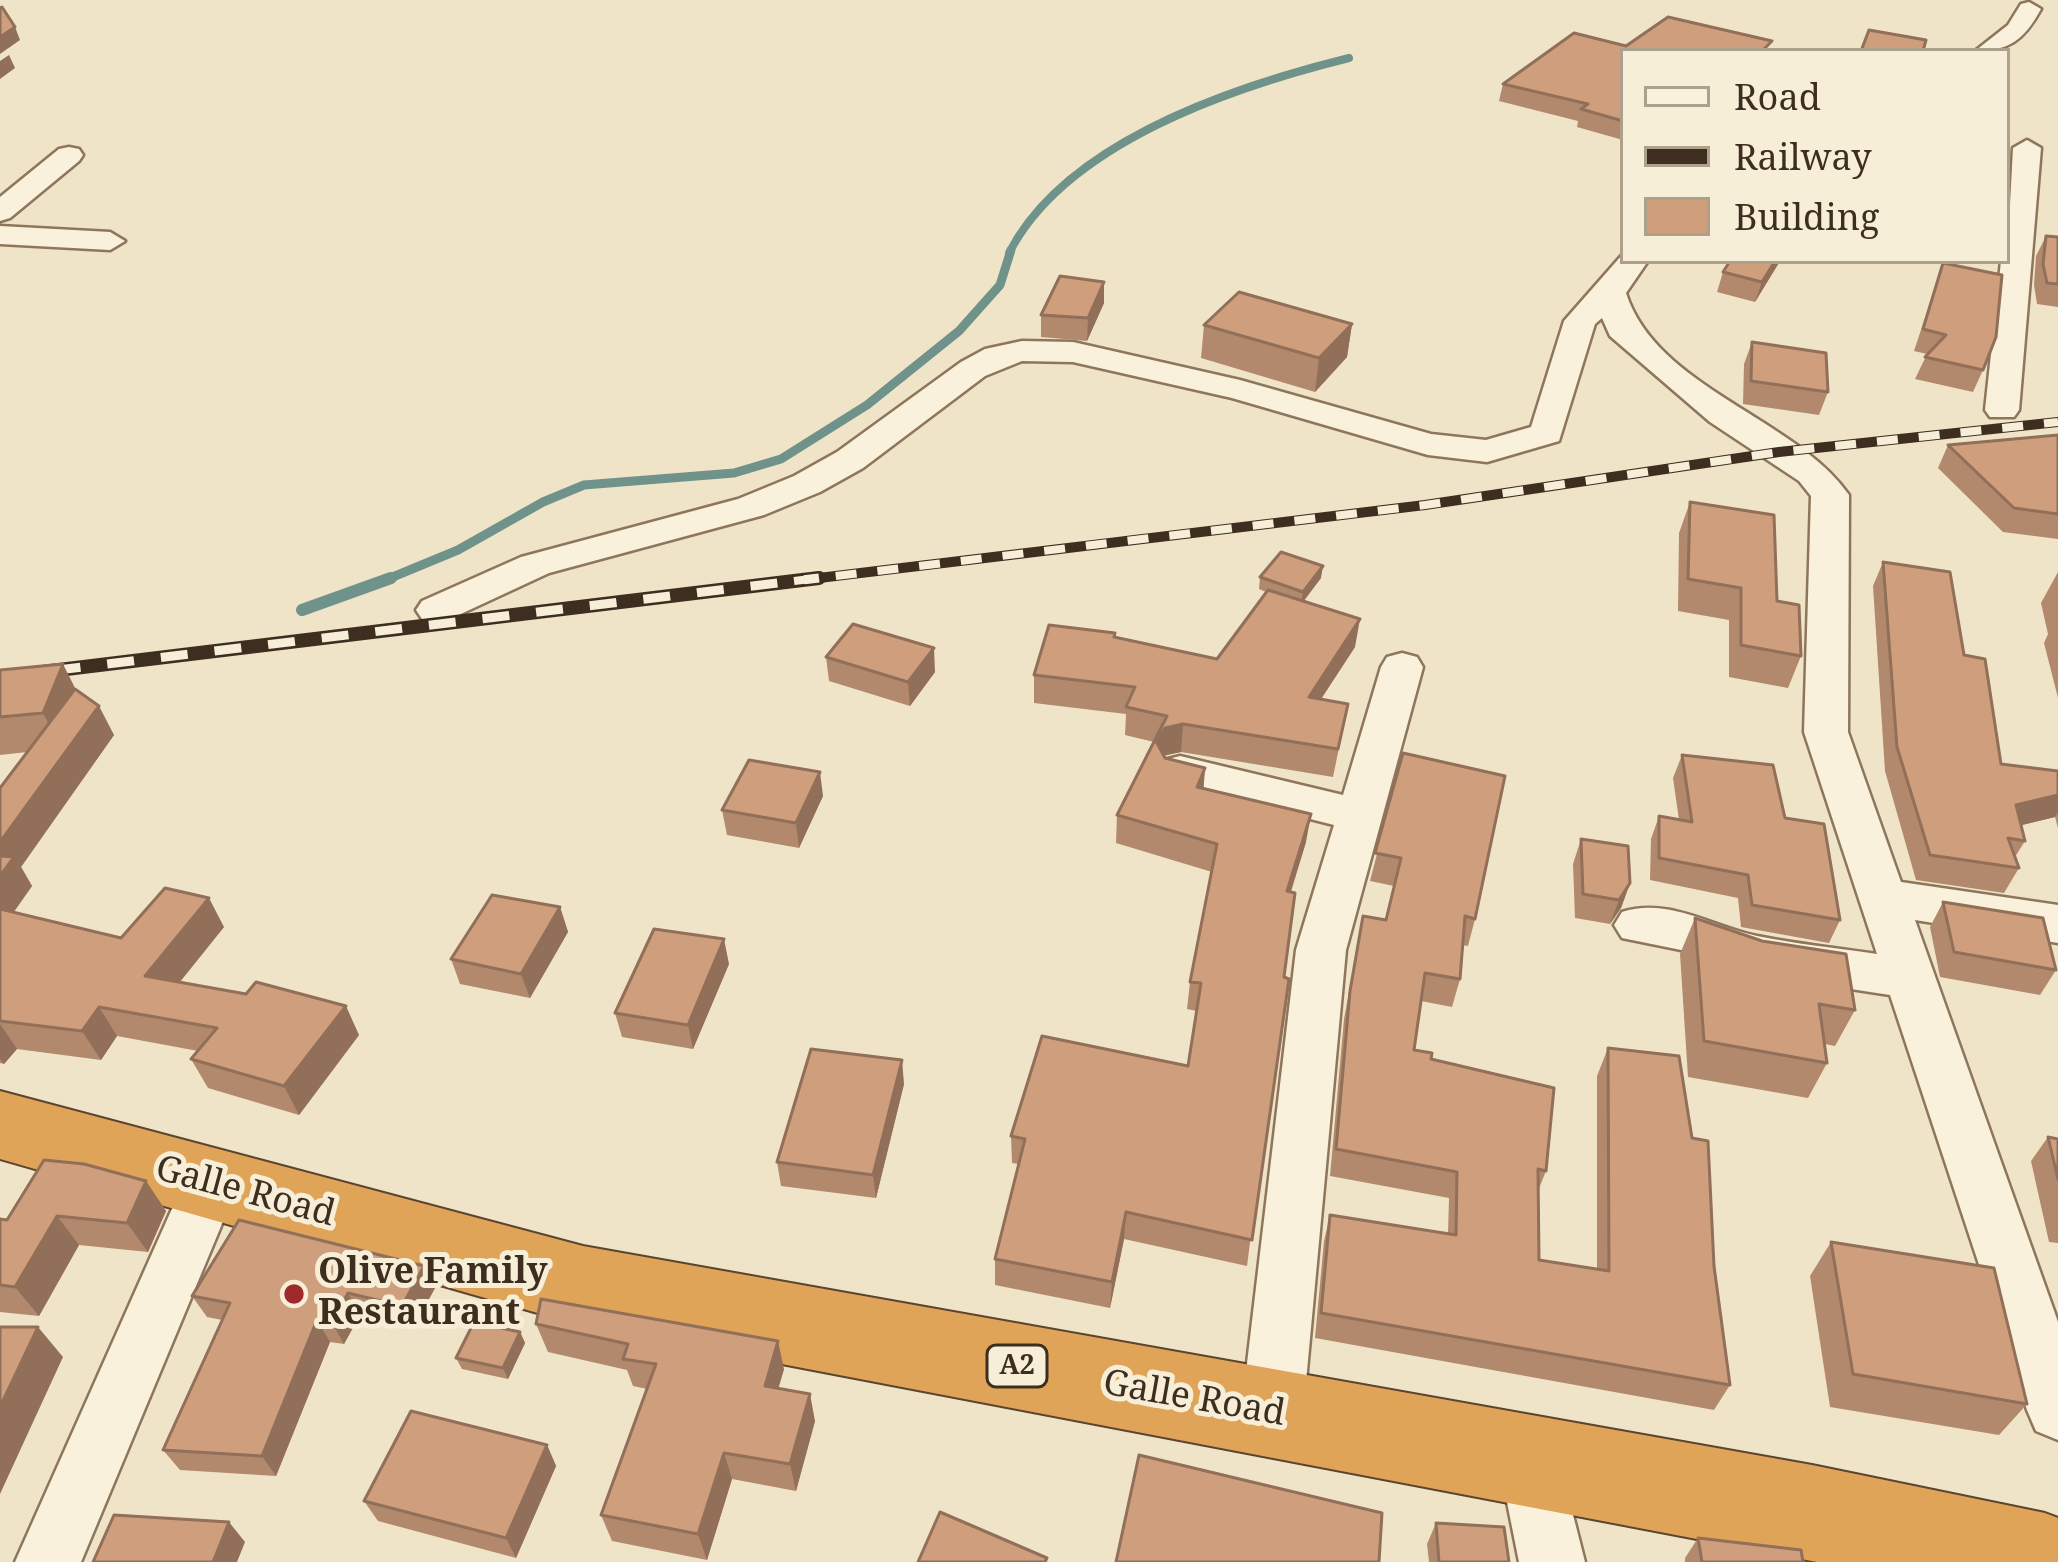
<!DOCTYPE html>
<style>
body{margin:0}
#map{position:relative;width:2058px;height:1562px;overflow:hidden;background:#f0e4c8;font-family:"Noto Serif",serif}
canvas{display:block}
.legend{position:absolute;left:1620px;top:48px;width:390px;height:216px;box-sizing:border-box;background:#f7eed8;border:3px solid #ada18e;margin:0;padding:15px 21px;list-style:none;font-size:36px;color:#3d2e20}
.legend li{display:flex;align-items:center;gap:24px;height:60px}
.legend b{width:60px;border:3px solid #ada18e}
</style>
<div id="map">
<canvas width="2058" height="1562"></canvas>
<ul class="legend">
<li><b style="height:15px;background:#faf1dc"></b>Road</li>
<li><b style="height:15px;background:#3d2e20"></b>Railway</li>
<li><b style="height:33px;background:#cf9f7d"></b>Building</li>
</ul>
</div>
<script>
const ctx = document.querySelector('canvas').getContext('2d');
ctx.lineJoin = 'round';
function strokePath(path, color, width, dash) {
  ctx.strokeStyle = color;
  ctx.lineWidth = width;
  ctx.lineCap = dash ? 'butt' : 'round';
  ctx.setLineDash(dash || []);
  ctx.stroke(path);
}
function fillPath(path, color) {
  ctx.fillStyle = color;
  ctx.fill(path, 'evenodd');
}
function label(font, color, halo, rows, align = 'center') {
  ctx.font = font + ' "Noto Serif",serif';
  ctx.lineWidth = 10;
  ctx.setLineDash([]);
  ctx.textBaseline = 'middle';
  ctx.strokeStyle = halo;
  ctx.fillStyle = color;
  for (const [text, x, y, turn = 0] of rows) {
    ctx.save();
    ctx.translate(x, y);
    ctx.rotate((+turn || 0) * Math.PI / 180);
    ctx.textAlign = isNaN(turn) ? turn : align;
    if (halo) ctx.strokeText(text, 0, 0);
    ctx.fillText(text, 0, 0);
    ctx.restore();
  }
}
strokePath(new Path2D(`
 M1009,253C1066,142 1236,86 1349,58`), '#6f938a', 8);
strokePath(new Path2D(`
 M383,581L458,550L543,502L584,485L734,473L781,459L867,405L959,331L1000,285L1011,250`), '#6f938a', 9);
strokePath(new Path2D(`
 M302,610L391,578`), '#6f938a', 12);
const minor = new Path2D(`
 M2029,2L2041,9C2024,40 2009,51 1975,51L2008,25L2021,4Z
 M2027,140L2041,148L2019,410L2014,417H1990L1985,410L2001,261H2007L2013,148Z
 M69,147L79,149L83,155L79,161L10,218L0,221V197L59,149Z
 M0,226L110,232L125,241L110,250L0,244Z
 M1622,255L1623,261H1648L1626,293C1656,388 1796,418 1849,495L1848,732L1901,882L2058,905V943L1915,920L2058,1322V1440L2036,1431L2027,1410L1890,995L1746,973L1691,952L1622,938L1614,925L1622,912C1669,897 1712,927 1757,936C1796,944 1837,948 1877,954L1804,732L1811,496L1799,481L1710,422L1610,336L1602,318L1595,324L1559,441L1487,462L1428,455L1232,398L1073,362L1022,361L985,376L863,468L820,492L764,515L549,573L450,619L436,622L422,619L416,610L422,601L521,557L738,499L794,476L837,452L961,362L985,349L1022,341L1073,342L1240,380L1431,434L1486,440L1531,427L1564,321Z
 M1402,653L1417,657L1423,667L1346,950L1303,1414L1294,1435L1272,1444L1250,1435L1241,1414L1296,950L1334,825L1164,782L1158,771L1164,760L1180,756L1343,795L1381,667L1387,657Z
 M211,1159L231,1166L239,1183L81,1562H15L191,1166Z
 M1531,1430L1554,1440L1585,1562H1519L1499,1462L1508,1440Z`);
const highway = new Path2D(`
 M0,1091L583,1246L1812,1465L2045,1513L2058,1518V1562H1817L583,1326L0,1159Z`);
strokePath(minor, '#8d765c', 5);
strokePath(highway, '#5b4430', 4);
fillPath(minor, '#faf1dc');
fillPath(highway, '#e0a458');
const railFar1 = new Path2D(`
 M794,581L1425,505L1779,452L2058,422`);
const rail = new Path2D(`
 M0,677L819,578`);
strokePath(railFar1, '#3d2e20', 10);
strokePath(rail, '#3d2e20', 14);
strokePath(railFar1, '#f7eed8', 8, [21]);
strokePath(rail, '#f7eed8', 9, [27]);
fillPath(new Path2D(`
 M1626,46L1623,51V140L1577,127L1578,121L1499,101L1503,84Z
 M2046,236L2058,237V307L2037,304L2034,285L2036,256Z
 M1730,261H1780L1755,302L1717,292L1723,272Z
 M1943,263L1983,370L1973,392L1915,379L1927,354L1914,351Z
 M1104,282V303L1087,341L1041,337V315Z
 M1352,324L1347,357L1315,392L1201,358L1204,325Z
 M1752,342L1828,392L1819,415L1743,404L1744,364Z
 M2058,435V539L2003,532L1938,468L1948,445Z
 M1690,502L1777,601L1801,656L1788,688L1729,677V620L1678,611L1679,533Z
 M1883,562L1964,655L2001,764L2058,771V828L2055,817L2021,825L2025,841L2015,857L2019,868L2004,893L1916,880L1885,771L1873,586Z
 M2058,572V698L2044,643L2048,634L2041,603Z
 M1260,577L1321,578L1304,601L1355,647L1321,699L1348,704L1333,777L1181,752L1164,755L1165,758L1205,768L1203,789L1306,842L1291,892L1284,977L1247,1266L1124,1239L1110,1308L995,1285V1259L1019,1164L1012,1163L1011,1136L1188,1066L1197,1011L1187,1009L1190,982L1212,872L1116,843L1117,815L1154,742L1125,735L1126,714L1034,703V675L1114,638L1217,659L1266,592L1259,589Z
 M826,657L935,672L910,706L829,681Z
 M0,670L76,690L114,735L21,867L32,886L14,912L121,938L224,927L180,982L359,1035L299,1115L208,1088L191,1059L198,1051L117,1036L101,1060L17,1049L4,1064L0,1063V788L27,752L0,755Z
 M1403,753L1475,919L1468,946L1462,945L1460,979L1452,1007L1421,1001L1414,1050L1431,1059L1546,1171L1538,1191L1539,1260L1597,1269V1076L1608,1048L1692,1138L1714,1266L1730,1385L1714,1410L1315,1338L1324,1241L1330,1215L1448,1233L1449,1198L1330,1176L1344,1019L1363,916L1386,920L1394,886L1370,881Z
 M1682,755L1785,818L1840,920L1829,943L1741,927L1738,898L1650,880L1651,839L1659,816L1679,820L1673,778Z
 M823,796L799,848L727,835L722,810Z
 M1581,839L1630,883L1621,908L1610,924L1575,918L1573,864Z
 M1943,902L2056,970L2040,995L1940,977L1930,927Z
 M560,907L568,932L530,998L460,984L451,959Z
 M1695,918L1855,1010L1835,1046L1825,1044L1827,1063L1808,1098L1688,1077L1680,954Z
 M729,964L693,1049L622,1037L615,1013Z
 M904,1084L876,1198L781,1186L777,1162Z
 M2048,1137L2058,1139V1243L2049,1242L2031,1161Z
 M146,1181L166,1211L148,1252L79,1245L39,1316L0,1312V1219L7,1220Z
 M1831,1242L2027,1404L1999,1435L1830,1407L1810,1276Z
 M424,1266L435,1288L413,1328L360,1315L344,1344L330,1342L276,1476L180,1470L163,1450L222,1320L207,1317L192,1296Z
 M536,1324L784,1369L778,1388L815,1421L796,1491L732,1479L707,1560L612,1541L601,1515L647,1389L633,1386L627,1370L548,1352Z
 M520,1332L525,1343L508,1379L462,1369L456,1358Z
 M547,1445L556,1466L516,1558L378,1521L364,1501Z
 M1436,1523L1509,1562H1429L1427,1544Z
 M1698,1538L1803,1562H1685V1558Z`), '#b2896c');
fillPath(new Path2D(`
 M15,27L20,40L0,54V37Z
 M9,55L15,68L0,79V61Z
 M1775,261H1780L1755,302L1762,282Z
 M1104,282V303L1087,341L1088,318Z
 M1352,324L1347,357L1315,392L1319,358Z
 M1323,566L1321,578L1301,604L1303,592Z
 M1360,619L1355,647L1304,725L1309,697Z
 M934,648L935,672L910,706L908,682Z
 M63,664L81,700L62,749L43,713Z
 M99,706L114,735L21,867L32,886L0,931V842Z
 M1183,724L1181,752L1163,756L1156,741L1165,728Z
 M1205,768L1203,796L1197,787Z
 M820,772L823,796L799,848L796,823Z
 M2058,795V812L2055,817L2002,830L2016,805Z
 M1311,814L1306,842L1282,919L1287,891Z
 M1630,883L1621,908L1610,924L1619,900Z
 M209,898L224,927L161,1005L145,976Z
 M560,907L568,932L530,998L521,974Z
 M724,939L729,964L693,1049L688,1025Z
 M346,1006L359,1035L299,1115L284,1086Z
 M99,1007L117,1036L101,1060L82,1031Z
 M0,1024L17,1049L4,1064L0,1059Z
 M902,1060L904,1084L876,1198L873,1175Z
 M146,1181L166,1211L148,1252L127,1223Z
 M1126,1212L1124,1239L1110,1308L1112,1282Z
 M57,1216L79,1245L39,1316L15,1287Z
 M424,1266L435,1288L413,1328L402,1306Z
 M348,1293L360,1315L344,1344L332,1323Z
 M317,1320L330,1342L276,1476L262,1456Z
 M38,1327L63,1357L0,1494V1407Z
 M520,1332L525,1343L508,1379L503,1368Z
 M778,1341L784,1369L771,1414L765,1386Z
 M810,1394L815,1421L796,1491L790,1464Z
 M547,1445L556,1466L516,1558L506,1538Z
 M724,1453L732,1479L707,1560L698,1534Z
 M229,1522L245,1542L237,1562H213Z`), '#916f58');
const building = new Path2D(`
 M2,7L15,27L0,37V8Z
 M1668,17L1772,41L1762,51H1623V121L1581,109L1588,104L1503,84L1574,33L1626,46Z
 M1869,30L1926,40L1923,51H1861Z
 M2046,236L2058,237V284L2047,283L2043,264Z
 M1730,261H1775L1762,282L1723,272Z
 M1943,263L2002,275L1996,337L1983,370L1925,357L1946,335L1923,329Z
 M1060,276L1104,282L1088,318L1041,315Z
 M1239,292L1352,324L1319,358L1204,325Z
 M1752,342L1826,353L1828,392L1751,381Z
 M2058,435V514L2014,508L1948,445Z
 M1690,502L1774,515L1777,601L1799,605L1801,656L1741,645V588L1688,579Z
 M1281,552L1323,566L1303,592L1260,577Z
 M1883,562L1950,572L1964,655L1985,659L2001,764L2058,771V795L2016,805L2025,841L2008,838L2019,868L1930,855L1897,747Z
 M1268,590L1360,619L1309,697L1348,704L1338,749L1183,724L1165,728L1156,741L1165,758L1205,768L1197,787L1311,814L1287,891L1295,893L1284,977L1289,979L1252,1240L1126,1212L1112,1282L995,1259L1025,1139L1011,1136L1042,1036L1188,1066L1201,983L1190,982L1217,844L1117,815L1167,716L1126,707L1135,687L1034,675L1049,625L1115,633L1114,637L1217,659Z
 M853,624L934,648L908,682L826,657Z
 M63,664L43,713L0,717V670Z
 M75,689L99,706L0,842V788Z
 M1403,753L1505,776L1475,919L1465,916L1460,979L1425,973L1414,1050L1432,1053L1431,1059L1554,1088L1546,1171L1538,1169L1539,1260L1609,1271L1608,1048L1679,1056L1692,1138L1708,1141L1714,1266L1730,1385L1321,1313L1330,1215L1456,1235L1457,1172L1336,1149L1350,991L1363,916L1386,920L1401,858L1375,853Z
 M1682,755L1773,765L1785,818L1824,824L1840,920L1752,905L1748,875L1659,858V816L1692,822Z
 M749,760L820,772L796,823L722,810Z
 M1581,839L1628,846L1630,883L1619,900L1583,894Z
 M0,856L14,857L0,876Z
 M165,888L209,898L145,976L246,994L256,982L346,1006L284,1086L191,1059L217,1028L99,1007L82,1031L0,1021V909L121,938Z
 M492,895L560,907L521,974L451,959Z
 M1943,902L2043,918L2056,970L1954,952Z
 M1695,918L1762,941L1846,954L1855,1010L1819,1004L1827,1063L1704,1041Z
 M654,929L724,939L688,1025L615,1013Z
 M811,1049L902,1060L873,1175L777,1162Z
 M2048,1137L2058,1139V1179Z
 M44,1160L84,1164L146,1181L127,1223L57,1216L15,1287L0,1285V1219L7,1220Z
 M239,1220L424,1266L402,1306L348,1293L332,1323L317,1320L262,1456L163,1450L230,1303L192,1296Z
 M1831,1242L1994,1268L2027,1404L1853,1374Z
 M541,1299L778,1341L765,1386L810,1394L790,1464L724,1453L698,1534L601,1515L656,1364L623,1359L628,1344L536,1324Z
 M474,1322L520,1332L503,1368L456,1358Z
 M0,1327H38L0,1407Z
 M411,1411L547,1445L506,1538L364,1501Z
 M1139,1455L1382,1513L1379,1562H1116Z
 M940,1512L1047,1558L1045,1562H918Z
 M114,1515L229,1522L213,1562H93Z
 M1436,1523L1504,1527L1509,1562H1439Z
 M1698,1538L1801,1550L1803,1562H1702Z`);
fillPath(building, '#cf9f7d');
strokePath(building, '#916f58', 3);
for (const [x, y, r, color] of [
 [294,1294,12,"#9e2a2b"]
]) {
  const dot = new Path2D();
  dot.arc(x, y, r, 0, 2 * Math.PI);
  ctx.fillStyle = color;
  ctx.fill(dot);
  strokePath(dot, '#f7eed8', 4.5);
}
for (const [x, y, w] of [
 [1017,1366,60]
]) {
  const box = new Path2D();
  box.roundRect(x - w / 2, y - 21, w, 42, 9);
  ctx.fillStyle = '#f7eed8';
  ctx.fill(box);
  strokePath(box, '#3d2e20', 3);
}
label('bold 27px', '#3d2e20', null, [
 ["A2",1017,1366]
]);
label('36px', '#3d2e20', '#f7eed8', [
 ["Galle Road",245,1192,15],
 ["Galle Road",1194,1399,10]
]);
label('bold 36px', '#3d2e20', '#f7eed8', [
 ["Olive Family",318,1273],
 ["Restaurant",318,1314]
], 'left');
</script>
